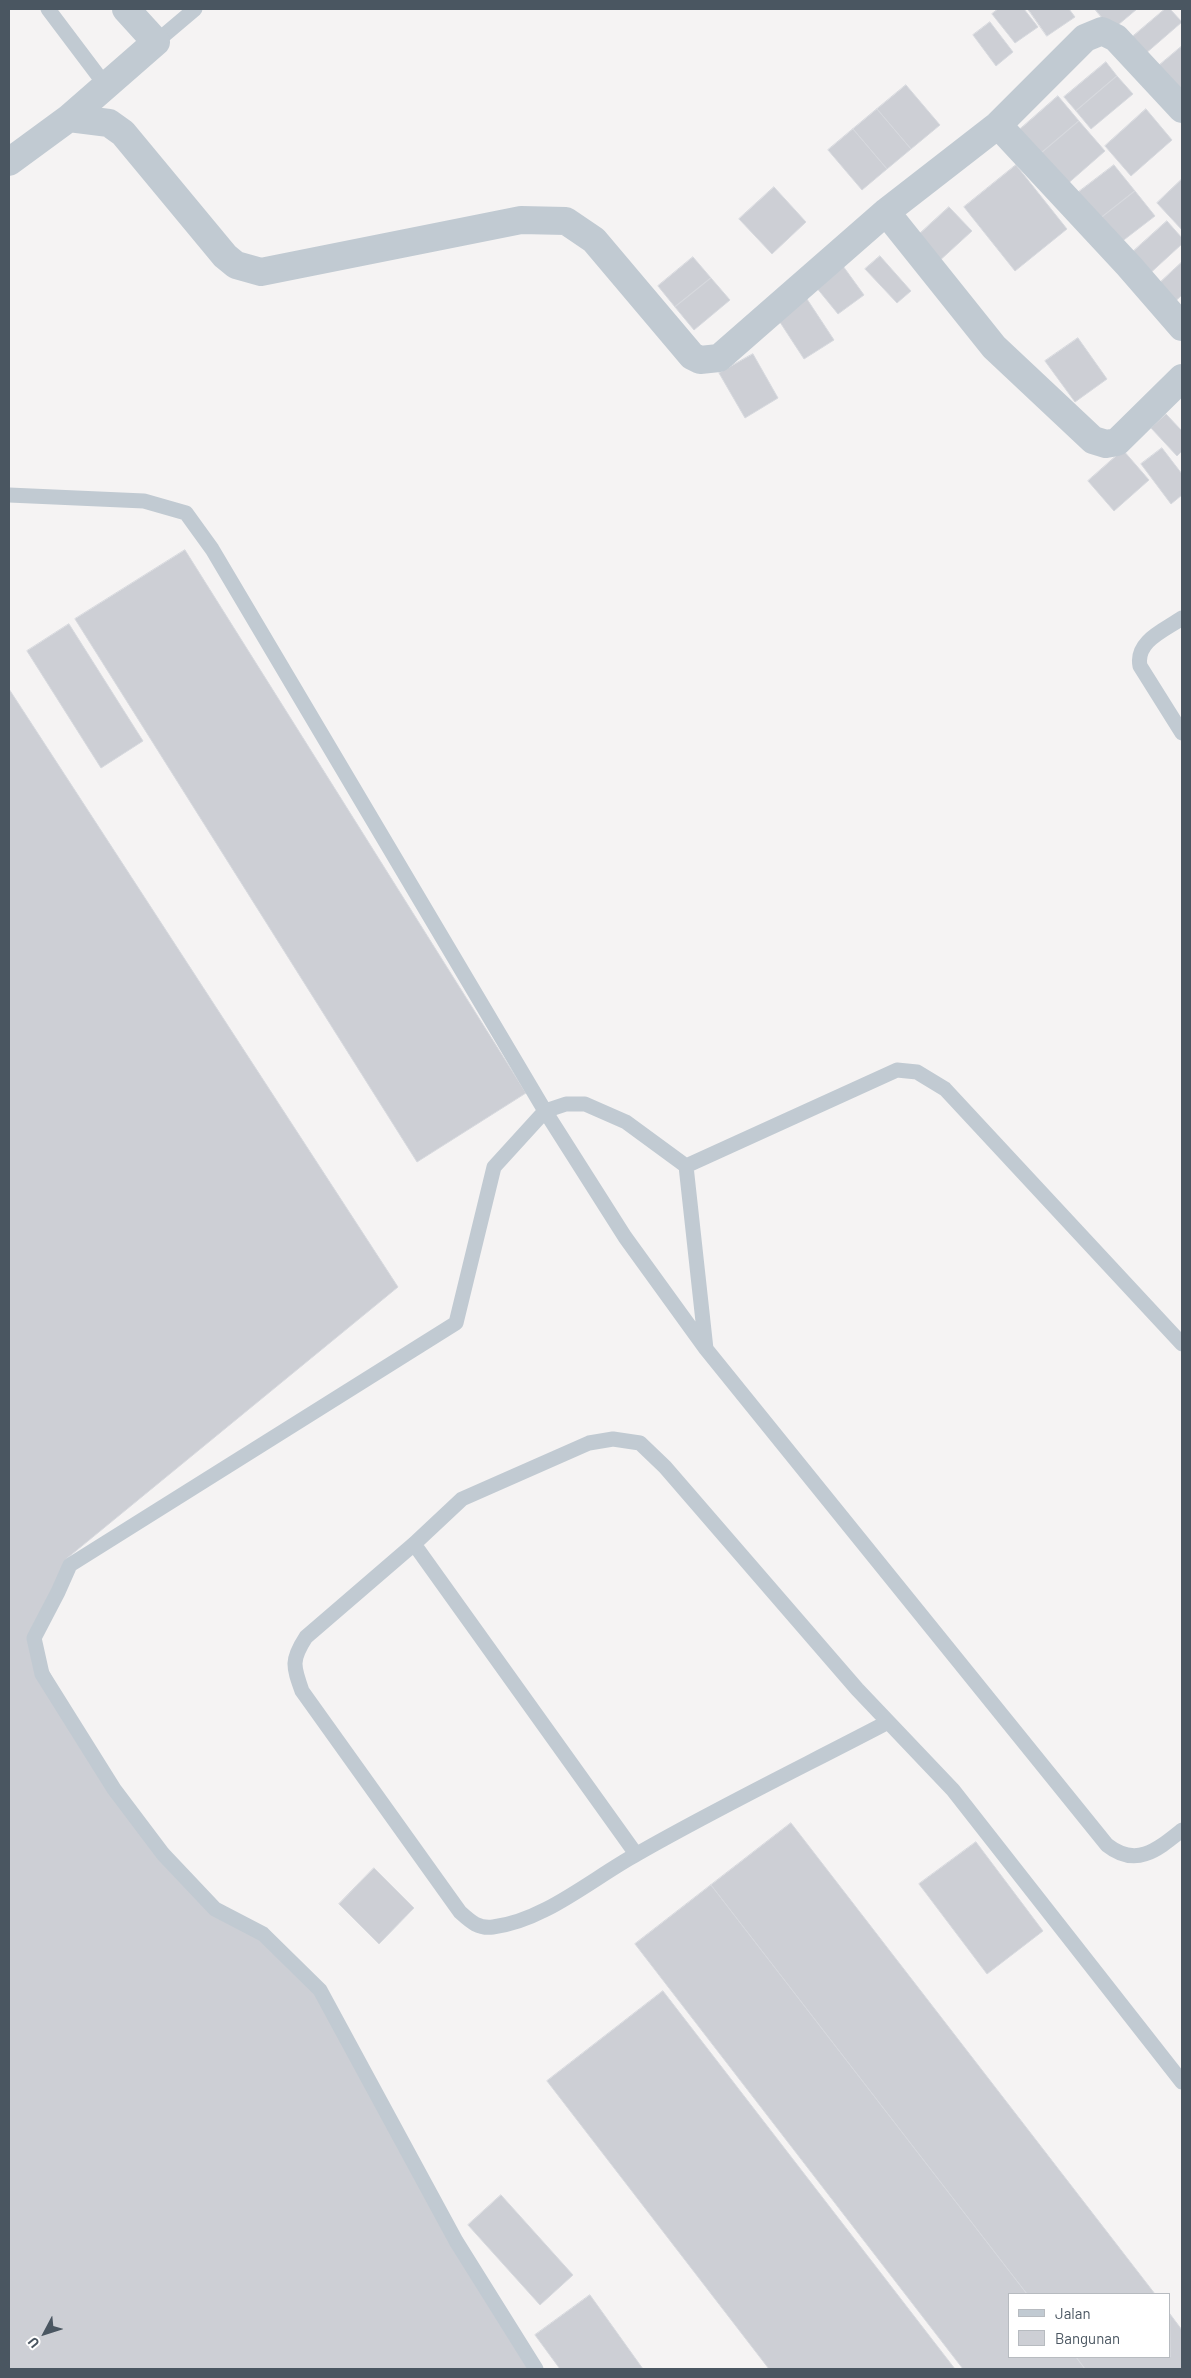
<!DOCTYPE html>
<style>
body{margin:0}
#map{position:relative;width:1191px;height:2378px;overflow:hidden;background:#f5f3f3;font-family:Barlow,sans-serif}
canvas{display:block}
.frame{position:absolute;inset:0;border:10px solid #4a5661;pointer-events:none}
.legend{position:absolute;left:1008px;top:2293px;width:162px;height:65px;box-sizing:border-box;background:#fff;border:1px solid #b7bbc0;margin:0;padding:6px 9px;list-style:none;font-size:15px;color:#4a5661}
.legend li{display:flex;align-items:center;gap:10px;height:25px}
.legend b{width:25px;border:1px solid #b7bbc0}
.north{position:absolute;left:20px;top:2308px;width:50px;height:50px;-webkit-text-stroke:4px #fff;paint-order:stroke;rotate:230deg;font-size:14px;font-weight:700;line-height:20px;text-align:center;color:#4a5661}
.north::after{content:'';display:block;margin:auto;width:18px;height:22px;background:#4a5661;clip-path:polygon(50% 0,100% 100%,50% 72%,0 100%)}
</style>
<div id="map">
<canvas width="1191" height="2378"></canvas>
<div class="frame"></div>
<ul class="legend">
<li><b style="height:6px;background:#c1cad2"></b>Jalan</li>
<li><b style="height:14px;background:#cdcfd5"></b>Bangunan</li>
</ul>
<div class="north">U</div>
</div>
<script>
const ctx = document.querySelector('canvas').getContext('2d');
ctx.lineJoin = 'round';
function fillPath(path, color) {
  ctx.fillStyle = color;
  ctx.fill(path, 'evenodd');
}
function strokePath(path, color, width, dash) {
  ctx.strokeStyle = color;
  ctx.lineWidth = width;
  ctx.lineCap = dash ? 'butt' : 'round';
  ctx.setLineDash(dash || []);
  ctx.stroke(path);
}
const building = new Path2D(`
 M998,9H1024L1038,27L1015,43L992,14Z
 M1028,9H1069L1075,17L1047,36Z
 M1095,9H1137L1112,30Z
 M1165,9H1170L1182,22L1145,54L1131,38Z
 M990,22L1013,52L996,66L973,35Z
 M1182,46V99L1156,68Z
 M1106,62L1117,76L1076,111L1064,97Z
 M1117,76L1133,94L1091,129L1076,111Z
 M906,85L940,125L911,149L877,109Z
 M1058,96L1079,121L1039,155L1018,131Z
 M877,109L911,149L887,169L853,129Z
 M1146,109L1172,140L1131,176L1105,146Z
 M1079,121L1105,151L1065,186L1039,155Z
 M853,129L887,169L862,190L828,150Z
 M1016,165L1067,229L1015,271L964,207Z
 M1114,165L1135,191L1097,221L1076,194Z
 M1182,179V230L1157,203Z
 M774,187L806,222L772,254L739,219Z
 M1135,191L1155,216L1116,246L1097,221Z
 M949,207L972,231L937,263L914,239Z
 M1167,221L1182,238V244L1146,277L1127,257Z
 M880,256L911,291L897,303L865,269Z
 M693,257L711,278L675,307L658,286Z
 M1182,262V295L1167,309L1151,291Z
 M843,266L864,295L838,314L816,287Z
 M711,278L730,300L694,330L675,307Z
 M803,293L834,340L804,359L774,313Z
 M1078,338L1107,379L1075,402L1045,361Z
 M753,354L778,398L745,418L719,373Z
 M1166,414L1182,431V451L1177,456L1151,428Z
 M1162,448L1182,474V495L1171,504L1141,464Z
 M1123,450L1149,480L1114,511L1088,481Z
 M185,550L526,1093L417,1162L75,619Z
 M69,624L143,741L101,768L27,651Z
 M9,689L398,1287L66,1559L30,1637L113,1789L214,1909L263,1935L319,1991L534,2369H9Z
 M791,1823L1155,2294H1027L711,1885Z
 M976,1842L1043,1931L987,1974L919,1884Z
 M374,1868L414,1908L379,1944L339,1904Z
 M711,1885L1027,2294H1010V2357H1076L1085,2369H963L635,1944Z
 M663,1991L955,2369H769L547,2081Z
 M501,2195L573,2275L540,2305L468,2225Z
 M590,2295L643,2369H560L535,2335Z
 M1170,2314L1182,2330V2369H1085L1076,2357H1170Z`);
fillPath(building, '#cdcfd5');
strokePath(building, '#d7d9de', 1);
strokePath(new Path2D(`
 M48,9L106,86
 M156,42L195,9
 M9,495L144,501L186,513L212,549L545,1111L625,1237L706,1349
 M1182,618C1165,630 1135,641 1140,666L1182,733
 M686,1166L706,1349L1107,1845C1136,1868 1157,1850 1182,1830
 M414,1544L636,1854
 M888,1722C804,1766 719,1807 637,1854C593,1878 544,1921 493,1927C478,1929 470,1921 460,1912L302,1691C293,1666 291,1660 306,1637L414,1544L462,1499L589,1443L613,1439L640,1443L665,1467L857,1689L953,1790L1182,2082
 M536,2369L456,2241L320,1990L263,1934L215,1909L163,1854L114,1789L42,1674L34,1638L58,1592L70,1565L456,1323L494,1167L545,1111L566,1104H585L626,1122L686,1166L897,1070L917,1072L945,1089L1182,1344`), '#c1cad2', 15);
strokePath(new Path2D(`
 M69,118L109,123L123,133L225,256L236,265L261,272L521,220L566,221L594,240L692,356L700,360L719,358L886,212L998,125L1085,38L1102,31L1116,38L1182,109
 M998,125L1129,266L1182,327
 M9,162L69,118L156,42L126,9
 M886,212L994,347L1093,440L1106,444L1117,442L1182,378`), '#c1cad2', 28);
</script>
